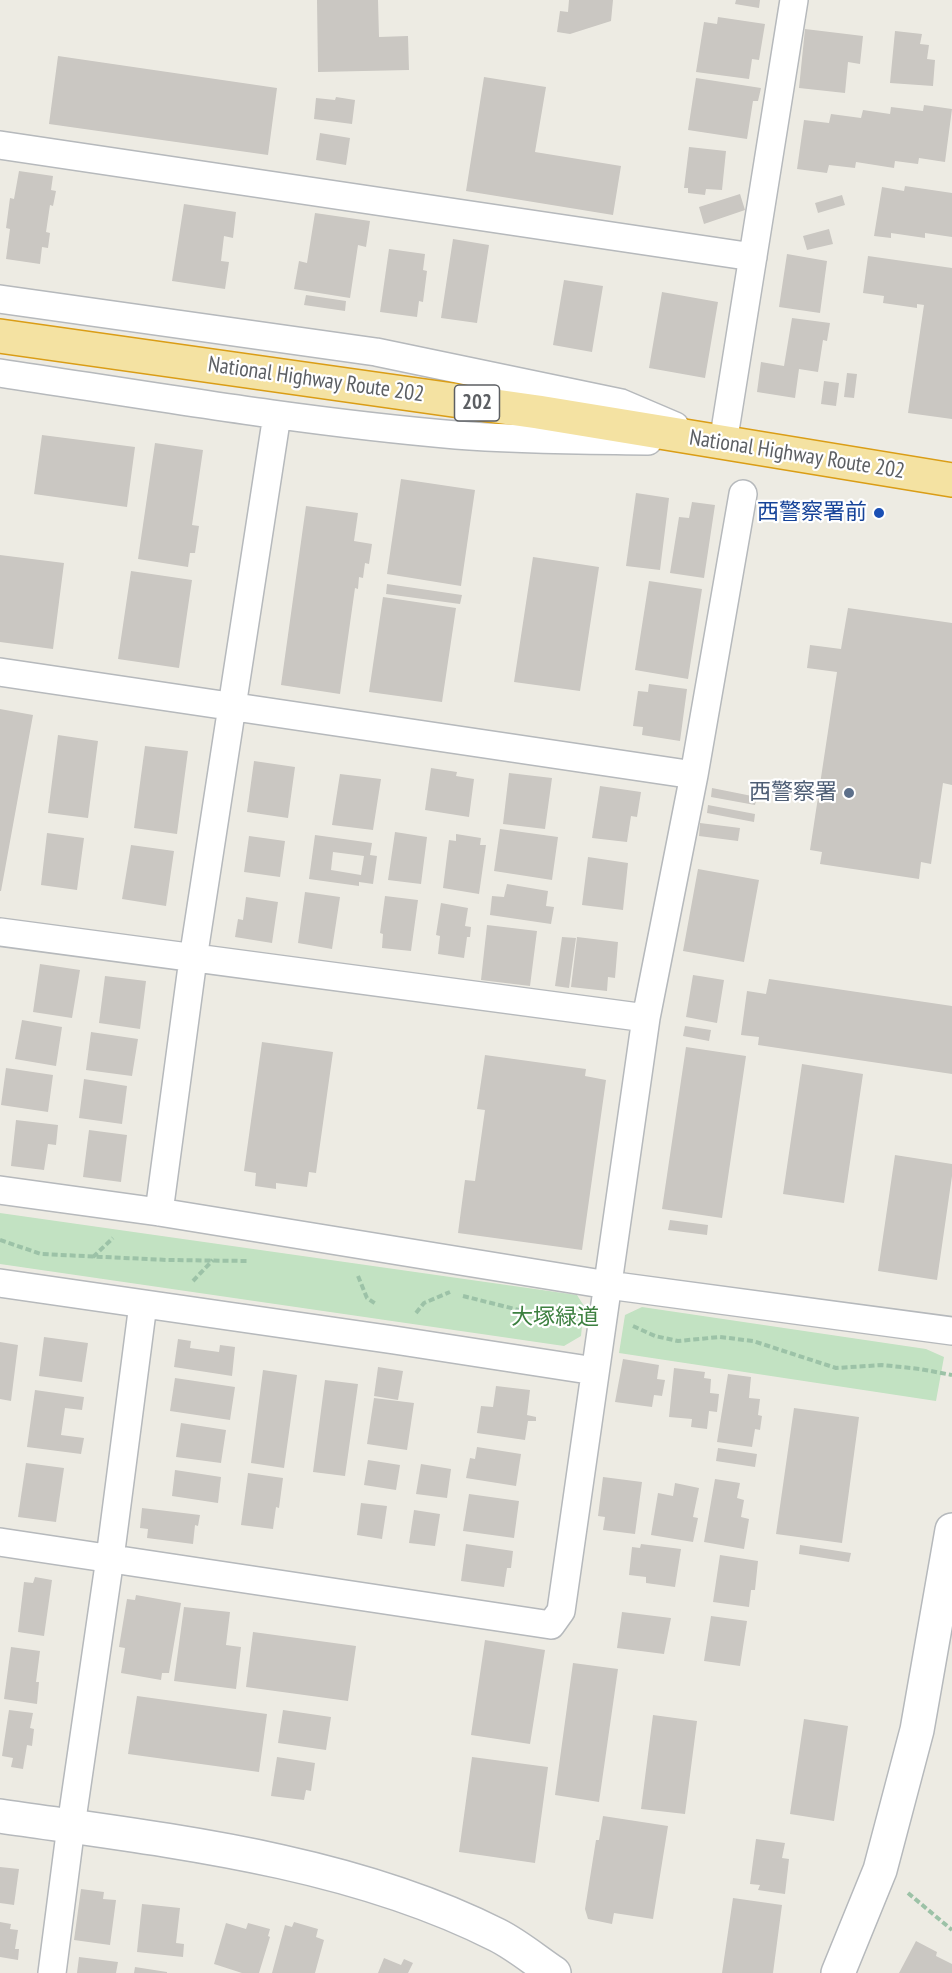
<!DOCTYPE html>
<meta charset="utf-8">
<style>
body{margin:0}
canvas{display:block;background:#edebe3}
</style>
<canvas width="952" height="1973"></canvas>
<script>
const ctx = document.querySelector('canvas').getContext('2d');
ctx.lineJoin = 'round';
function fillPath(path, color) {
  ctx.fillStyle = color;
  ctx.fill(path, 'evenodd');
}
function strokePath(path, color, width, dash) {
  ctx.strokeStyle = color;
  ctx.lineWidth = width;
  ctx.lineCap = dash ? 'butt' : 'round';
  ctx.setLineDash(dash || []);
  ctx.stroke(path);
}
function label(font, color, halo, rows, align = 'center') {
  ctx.font = font + ' "PT Sans Narrow","Noto Sans JP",sans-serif';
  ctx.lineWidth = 4.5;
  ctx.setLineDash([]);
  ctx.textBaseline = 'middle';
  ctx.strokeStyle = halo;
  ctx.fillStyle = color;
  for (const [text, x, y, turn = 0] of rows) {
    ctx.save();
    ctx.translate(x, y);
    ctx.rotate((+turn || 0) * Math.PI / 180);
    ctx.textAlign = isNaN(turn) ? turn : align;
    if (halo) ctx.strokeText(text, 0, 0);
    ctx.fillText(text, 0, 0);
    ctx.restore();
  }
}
fillPath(new Path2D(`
 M0,1213L577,1295L584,1306L581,1336L564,1346L0,1264Z
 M642,1307L926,1349L944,1357L936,1401L619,1353L625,1315Z`), '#c2e2c2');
fillPath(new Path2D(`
 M317,0H378L379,37L408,36L409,70L318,72Z
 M569,0H613L611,21L570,34L557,32L560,11L568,12Z
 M736,0H760L759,8L735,4Z
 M718,17L765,24L759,60L752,59L749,79L696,72L704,22L717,24Z
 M805,29L863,36L860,64L848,62L845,93L799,88Z
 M895,31L922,34L920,44L929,45L927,59L935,60L933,86L890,83Z
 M58,56L277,88L268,155L49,124Z
 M484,77L546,87L535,152L621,166L613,215L466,191Z
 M696,78L761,88L758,101H753L747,139L688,130Z
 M336,97L355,100L352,124L314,119L316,98L335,100Z
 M924,105L952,109L945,162L919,158L918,164L895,161L894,168L856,162L855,168L829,165L827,173L797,169L804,120L829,123L831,114L861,118L863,110L890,114L891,107L923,111Z
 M320,133L350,138L346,165L316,160Z
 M689,147L726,151L722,190L706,189L705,195L688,193V188H684Z
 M19,171L53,176L51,190L56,191L53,206L50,205L46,232L50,233L48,248L42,247L40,264L6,259L10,229L6,228L10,198L14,199Z
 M905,186L952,193V237L925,233V238L891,233V238L874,236L882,187L904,191Z
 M740,194L745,210L704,224L699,207Z
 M842,195L845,205L818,213L815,203Z
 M184,204L236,212L233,238L224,236L221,261L229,262L225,289L172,281Z
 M315,213L370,221L366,247L358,245L350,298L294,289L299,261L307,263Z
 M829,229L833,244L807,250L803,236Z
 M453,239L489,245L477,323L441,318Z
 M389,249L425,254L423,270L427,271L423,302L419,301L417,317L380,312Z
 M787,254L827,261L820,313L779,307Z
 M868,256L952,268V419L908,413L924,305L917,304V308L883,303L884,296L863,293Z
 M564,280L603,286L592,352L553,345Z
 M662,292L718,302L705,378L649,368Z
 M306,295L346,301L345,311L304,305Z
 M792,318L830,323L827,341L823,340L818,372L799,369L795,398L757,392L761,362L784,366Z
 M847,373L857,374L854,398L844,397Z
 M824,381L839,383L836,406L821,404Z
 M42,435L135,447L127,507L34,494Z
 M155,443L203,450L192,525L199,526L195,553H190L188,567L138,559Z
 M401,479L475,490L461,586L387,574Z
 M636,493L669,498L660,570L626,566Z
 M692,502L715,505L704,578L670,573L679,517L689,518Z
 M306,506L358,513L354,541L372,544L369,564L365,563L363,578L359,577L358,589L355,588L340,694L281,685Z
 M0,555L64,563L53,649L0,642Z
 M533,557L599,567L580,691L514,682Z
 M131,571L192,580L179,668L118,659Z
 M649,581L702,589L688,679L635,670Z
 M387,584L462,595L460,604L386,594Z
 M383,597L456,608L442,702L369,692Z
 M848,608L952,623V785L943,783L931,864L921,862L919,879L820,864L822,852L810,850L837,672L807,668L810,645L841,649Z
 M649,684L687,689L680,741L642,735L643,727L633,726L638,691L648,692Z
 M0,709L33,715L1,891H0Z
 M58,735L98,741L88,818L48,813Z
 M145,746L188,751L177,834L134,828Z
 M254,761L295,767L288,818L247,812Z
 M431,768L457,772L456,776L474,779L469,817L425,810Z
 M509,773L552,778L545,829L503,824Z
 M340,774L381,779L373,830L332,825Z
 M600,786L641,792L637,817L631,816L627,842L592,838Z
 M712,788L757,797L755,805L711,797Z
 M708,805L755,814L754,822L707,813Z
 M700,823L740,828L738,841L699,836Z
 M500,829L558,837L552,880L494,871Z
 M395,832L427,837L421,884L388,880Z
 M47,833L84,838L77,890L41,885Z
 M456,834L481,838L480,845H486L479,894L443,888L449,840L456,841Z
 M315,835L372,843L370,855L377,856L373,884L359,882V886L309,879ZM333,852L364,856L361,875L331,870Z
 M249,836L285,841L280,877L244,872Z
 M131,845L174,851L166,906L122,899Z
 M588,857L628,863L623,910L582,905Z
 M698,869L759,880L744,962L683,951Z
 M507,884L548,891L546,906L554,907L551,924L490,915L492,896L504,897Z
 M305,892L340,897L332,949L298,943Z
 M385,896L418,900L411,951L382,948L383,934L380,933Z
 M246,897L278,902L272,943L235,937L238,919L243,920Z
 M441,903L468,908L465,926L471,927L470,937H467L464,958L438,954L440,936L436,935Z
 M487,925L537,931L530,986L481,980Z
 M562,937L576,938L569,988L555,986Z
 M577,937L618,942L615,978L608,977L607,991L571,987Z
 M40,964L80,970L72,1018L33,1012Z
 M693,975L724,980L717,1023L686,1017Z
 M105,976L146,981L140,1029L99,1023Z
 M769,979L952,1006V1074L758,1045L759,1037L741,1035L747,991L766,994Z
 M22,1020L62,1027L56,1066L15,1059Z
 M685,1026L711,1030L709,1041L683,1036Z
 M91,1032L138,1039L132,1076L86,1070Z
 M262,1042L333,1052L316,1173L309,1172L307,1187L276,1183V1189L255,1186L256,1173L244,1171Z
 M686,1047L746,1056L722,1218L662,1209Z
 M485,1055L586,1069L585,1076L606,1080L582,1250L458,1233L465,1180L475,1181L485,1110L477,1109Z
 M802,1064L863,1074L844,1203L783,1194Z
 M6,1068L53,1075L48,1112L1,1105Z
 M84,1079L127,1086L122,1124L79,1118Z
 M16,1120L58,1125L56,1145L48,1144L44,1170L11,1166Z
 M89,1130L127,1135L121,1182L83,1177Z
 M895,1155L952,1164V1176L937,1280L878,1271Z
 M670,1220L708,1225L707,1235L668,1230Z
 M44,1337L88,1343L82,1382L39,1376Z
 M178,1339L191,1341L190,1348L219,1352L220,1345L235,1347L232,1376L174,1367Z
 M0,1342L18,1345L11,1401L0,1399Z
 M623,1359L659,1365L657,1379L665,1380L662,1396L654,1395L652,1407L615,1402Z
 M378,1367L403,1371L398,1400L374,1396Z
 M674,1368L705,1372L704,1378L711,1379L710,1393L719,1394L717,1412L709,1411L707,1429L691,1427L692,1419L669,1417Z
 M263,1370L297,1375L284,1468L251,1463Z
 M728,1374L751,1377L749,1398L760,1399L758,1415L762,1416L760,1430L755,1429L752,1447L717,1442Z
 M175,1378L235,1387L230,1420L170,1411Z
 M325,1380L358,1384L345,1476L313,1472Z
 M496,1386L530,1390L527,1415L536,1417V1421H528L525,1440L477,1433L481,1406L493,1407Z
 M35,1390L84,1397L82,1410L65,1408L61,1435L84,1438L81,1454L27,1447Z
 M374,1398L414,1403L407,1450L367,1444Z
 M794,1408L859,1417L842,1543L776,1534Z
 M181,1423L226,1430L221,1463L176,1457Z
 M477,1447L521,1454L516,1486L466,1478L470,1458L475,1459Z
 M718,1448L757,1454L755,1467L716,1461Z
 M368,1460L400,1465L396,1490L364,1485Z
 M26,1463L64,1468L56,1522L18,1517Z
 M421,1464L451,1469L447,1498L416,1494Z
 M175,1470L221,1477L218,1503L172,1496Z
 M248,1473L283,1478L279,1508L276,1507L273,1529L241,1525Z
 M603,1477L642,1482L635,1534L603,1530L605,1517L598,1516Z
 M715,1479L740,1483L737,1498L744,1500L741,1517L749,1519L744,1549L704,1542Z
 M675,1483L699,1488L693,1517L698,1518L693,1542L651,1535L658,1493L673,1496Z
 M469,1494L519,1501L514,1538L463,1531Z
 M361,1503L387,1506L382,1539L357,1535Z
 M142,1508L200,1515L198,1526L195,1525L193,1544L147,1538L148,1529L140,1528Z
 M414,1510L440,1514L435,1546L409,1543Z
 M466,1544L513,1551L511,1568H507L504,1587L461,1581Z
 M641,1544L681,1549L675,1587L646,1583V1577L629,1575L632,1547L640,1548Z
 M800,1545L851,1553L849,1562L799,1554Z
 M720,1555L758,1561L755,1590H751L749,1607L713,1602Z
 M35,1577L52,1580L44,1636L18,1632L24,1582L33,1583Z
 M136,1595L181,1603L169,1673H162L161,1680L121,1673L125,1648L119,1647L127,1599L135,1600Z
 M184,1607L230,1612L226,1645L241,1647L236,1689L174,1681Z
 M622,1612L671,1618L664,1654L617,1648Z
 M711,1616L747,1621L740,1666L704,1661Z
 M253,1632L356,1646L348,1701L246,1687Z
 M485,1640L545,1650L530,1744L471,1735Z
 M11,1647L40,1651L36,1682H39L37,1704L4,1699Z
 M573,1663L618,1669L599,1802L555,1795Z
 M137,1696L267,1714L259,1772L128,1754Z
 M9,1710L33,1713L30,1728L34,1729L32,1746L27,1745L23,1769L11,1767L13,1758L2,1756Z
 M283,1710L331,1717L326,1750L278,1743Z
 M653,1715L697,1721L685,1814L641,1809Z
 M804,1719L848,1726L834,1821L790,1814Z
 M277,1757L315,1763L311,1791L306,1790L304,1800L271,1796Z
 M472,1757L548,1767L535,1863L459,1852Z
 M603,1816L668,1826L653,1919L614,1913L612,1924L588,1919L585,1909L596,1840H599Z
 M756,1839L785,1843L782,1858L789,1859L785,1894L758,1890L760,1885L750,1884Z
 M0,1867L19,1869L14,1905L0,1903Z
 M81,1889L104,1892L103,1899L116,1900L110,1945L74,1940Z
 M733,1898L782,1905L773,1973H722Z
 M142,1904L180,1908L176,1943L184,1944L183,1957L137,1952Z
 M0,1922L11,1924L10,1929L18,1930L15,1949H19L18,1960L0,1957Z
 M294,1922L318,1929L316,1937L324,1940L315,1973H272L285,1925L292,1927Z
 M226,1923L246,1929L248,1923L270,1929L268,1936L270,1937L259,1973H242L214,1964Z
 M916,1941L937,1952L936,1956L952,1964V1973H899Z
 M79,1957L118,1962L116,1973H77Z
 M384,1958L401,1965L404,1959L413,1963L408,1973H378Z
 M135,1967L167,1972V1973H134Z`), '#cac7c2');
const minor = new Path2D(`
 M0,145L753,257
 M0,299L376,352L621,403L675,426
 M0,373C152,396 303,422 456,435C520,440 584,440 648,441
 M723,443L794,0
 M0,672L694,775
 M0,932L646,1018
 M0,1190L159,1212L608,1285L952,1331
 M159,1212L193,959L277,415
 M0,1283L394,1340L595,1371
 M0,1542L551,1625L561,1611L646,1018L694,775L743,494
 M52,1973L71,1826L110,1558L143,1304`);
const tertiary = new Path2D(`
 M0,1816C165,1840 347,1859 497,1935C517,1945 536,1961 554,1973
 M838,1973L880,1870L917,1730L952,1530`);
const trunk = new Path2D(`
 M0,336L538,412L952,480`);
strokePath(minor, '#b6b9bc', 30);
strokePath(tertiary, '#b6b9bc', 36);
strokePath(trunk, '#da9d16', 36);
strokePath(new Path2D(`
 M0,1240L41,1254L168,1260L249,1261
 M93,1257L113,1238
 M358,1276L367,1298L376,1304
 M193,1281L213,1260
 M463,1296L555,1319H573
 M416,1313L424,1303L450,1292
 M633,1326L655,1336L678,1341L720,1337L753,1341L836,1368L882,1365L920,1369L952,1375
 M908,1893L952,1930`), '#9cc2a7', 4, [6, 3]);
strokePath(minor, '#fff', 27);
strokePath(tertiary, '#fff', 33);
strokePath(trunk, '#f4e2a2', 33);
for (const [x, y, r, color] of [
 [879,513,6,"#1a4fb4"],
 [849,793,6,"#5c6f8a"]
]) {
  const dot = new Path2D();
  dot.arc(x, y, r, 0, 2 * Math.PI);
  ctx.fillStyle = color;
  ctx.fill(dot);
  strokePath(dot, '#fff', 2);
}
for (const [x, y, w] of [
 [477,403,45]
]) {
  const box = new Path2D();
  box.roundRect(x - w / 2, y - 18, w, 36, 4.5);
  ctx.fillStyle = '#fff';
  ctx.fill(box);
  strokePath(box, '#5c5f63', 1.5);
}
label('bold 21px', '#5c5f63', null, [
 ["202",477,403]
]);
label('22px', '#5c5f63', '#fff', [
 ["National Highway Route 202",316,380,8],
 ["National Highway Route 202",797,455,9]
]);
label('22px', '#164399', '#fff', [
 ["西警察署前",867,513]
], 'right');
label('22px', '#4e5e75', '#fff', [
 ["西警察署",837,793]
], 'right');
label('22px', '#3d8040', '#fff', [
 ["大塚緑道",555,1318]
]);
</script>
